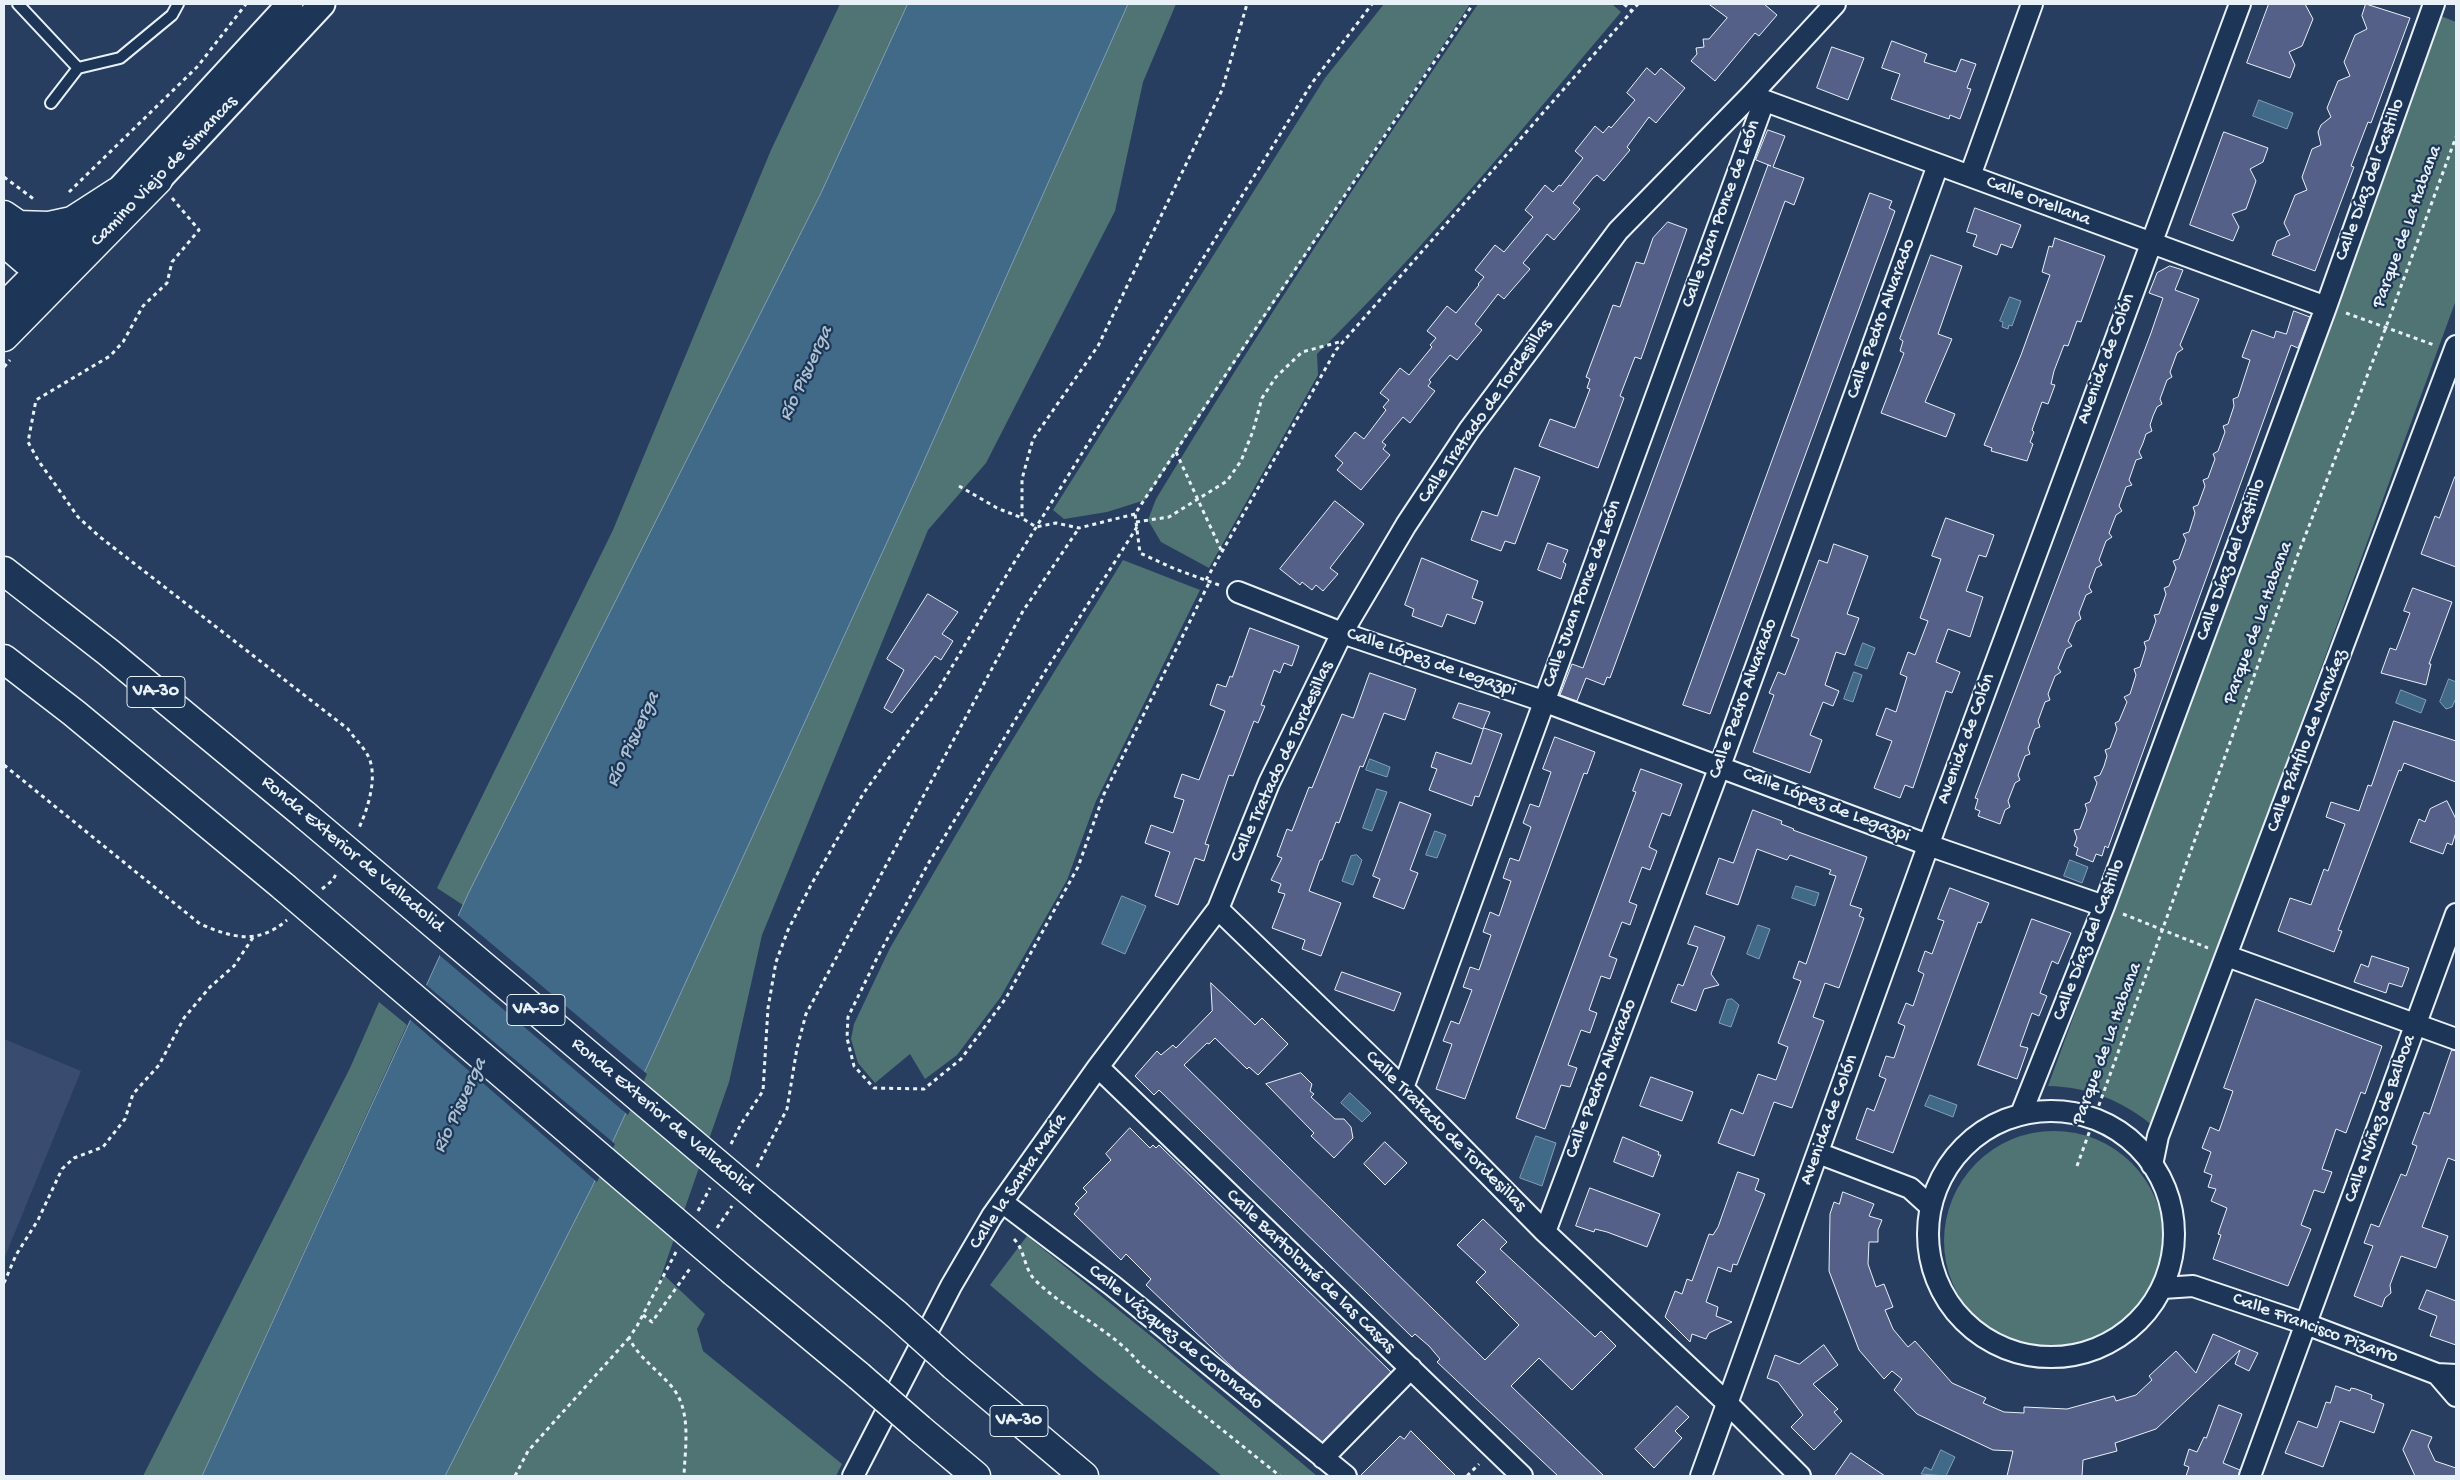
<!DOCTYPE html>
<meta charset="utf-8">
<style>
body{margin:0}
#map{position:relative;width:2460px;height:1480px;overflow:hidden;background:#283e61;font-family:"Gochi Hand",sans-serif}
canvas{display:block}
.frame{position:absolute;inset:0;border:5px solid #e8f1f8;pointer-events:none}
</style>
<div id="map">
<canvas width="2460" height="1480"></canvas>
<div class="frame"></div>
</div>
<script>
const ctx = document.querySelector('canvas').getContext('2d');
ctx.lineJoin = 'round';
function fillPath(path, color) {
  ctx.fillStyle = color;
  ctx.fill(path, 'evenodd');
}
function strokePath(path, color, width, dash) {
  ctx.strokeStyle = color;
  ctx.lineWidth = width;
  ctx.lineCap = dash ? 'butt' : 'round';
  ctx.setLineDash(dash || []);
  ctx.stroke(path);
}
function label(font, color, halo, rows, align = 'center') {
  ctx.font = font + ' "Gochi Hand",sans-serif';
  ctx.lineWidth = 4.5;
  ctx.setLineDash([]);
  ctx.textBaseline = 'middle';
  ctx.strokeStyle = halo;
  ctx.fillStyle = color;
  for (const [text, x, y, turn = 0] of rows) {
    ctx.save();
    ctx.translate(x, y);
    ctx.rotate((+turn || 0) * Math.PI / 180);
    ctx.textAlign = isNaN(turn) ? turn : align;
    if (halo) ctx.strokeText(text, 0, 0);
    ctx.fillText(text, 0, 0);
    ctx.restore();
  }
}
fillPath(new Path2D(`
 M4,1039L81,1071L4,1259Z`), '#3a4b70');
fillPath(new Path2D(`
 M840,4H908L821,193L463,905L437,888L613,530L771,150Z
 M1128,4H1176L1143,82L1115,211L986,463L928,530L762,935L729,1082L657,1288L664,1275L705,1314L697,1329L703,1351L842,1464L836,1476H445L592,1187L915,481Z
 M1384,4H1470L1145,500L1107,512L1064,519L1053,510L1325,78Z
 M1478,4H1612L1621,12C1523,128 1426,247 1317,354L1318,375L1209,568L1161,542L1148,520L1156,499C1258,330 1367,167 1478,4Z
 M2441,16L2456,22V300L2153,1126C2122,1100 2088,1087 2048,1086Z
 M1123,560L1200,590L1096,801L1067,880L1000,998L957,1055L925,1079L910,1054L875,1083L858,1063L851,1039L854,1024L890,948L992,773Z
 M379,1002L407,1025L202,1476H143L350,1068Z
 M1944 1241a110 110 0 1 1 220 0a110 110 0 1 1-220 0Z
 M1027,1236L1157,1341L1317,1476H1222L1096,1375L990,1285Z`), '#507373');
const water = new Path2D(`
 M908,4H1128L915,481L592,1187L445,1476H202L469,892L821,193Z
 M2259,100L2293,113L2287,129L2253,116Z
 M2010,297L2021,301L2012,326L2009,325L2008,329L2002,327L2003,322L2000,321Z
 M1863,643L1875,648L1867,669L1855,665Z
 M1854,672L1862,675L1853,702L1844,699Z
 M2449,679L2456,682V698L2452,707L2446,709L2440,702Z
 M2401,690L2426,700L2421,713L2396,703Z
 M1370,759L1390,767L1387,777L1366,770Z
 M1377,789L1387,792L1372,831L1363,828Z
 M1435,831L1446,835L1437,858L1426,855Z
 M1357,855L1362,860L1353,885L1342,881L1351,856Z
 M2070,860L2088,867L2082,883L2064,876Z
 M1796,886L1819,893L1815,906L1792,898Z
 M1122,896L1146,906L1125,954L1102,944Z
 M1758,925L1770,929L1759,959L1747,954Z
 M1732,999L1739,1005L1731,1027L1719,1023L1727,1000Z
 M1350,1093L1371,1113L1362,1122L1341,1103Z
 M1930,1095L1957,1105L1953,1117L1925,1106Z
 M1536,1136L1556,1143L1542,1186L1520,1178Z
 M1941,1450L1955,1457L1946,1476L1921,1474L1925,1467L1931,1470Z`);
fillPath(water, '#406a88');
strokePath(water, '#83a0b5', 1);
fillPath(new Path2D(`
 M456,914L647,1074L628,1115L438,954Z
 M424,983L615,1144L597,1182L408,1018Z`), '#283e61');
const building = new Path2D(`
 M1709,4H1764L1777,15L1759,36L1755,33L1715,81L1691,61L1697,54L1696,48L1704,47L1703,39H1709L1727,18Z
 M2269,4H2305L2313,19L2302,46L2289,52L2295,65L2290,78L2247,63Z
 M2366,4L2410,18L2371,123L2368,122L2351,166L2354,167L2315,271L2272,255L2277,241L2290,235L2284,223L2295,195L2307,190L2302,177L2312,149L2321,145L2318,132L2321,125L2331,117L2327,108L2338,81L2350,76L2344,62L2355,35L2367,29L2362,16Z
 M1892,41L1927,54L1924,62L1956,72L1961,59L1976,64L1967,88L1971,89L1960,119L1950,115L1949,119L1891,99L1900,74L1882,68Z
 M1832,47L1864,58L1848,100L1817,88Z
 M1647,68L1655,75L1661,68L1685,88L1656,123L1649,117L1627,147L1630,150L1604,181L1597,175L1593,178L1573,203L1580,209L1554,240L1547,234L1544,238L1523,263L1530,269L1504,299L1498,294L1475,324L1482,330L1457,360L1450,355L1429,380L1431,382L1428,386L1435,391L1410,423L1403,417L1382,442L1386,445L1383,449L1390,455L1361,490L1337,470L1343,463L1335,456L1355,432L1364,439L1386,410L1383,407L1389,400L1380,393L1400,368L1409,375L1432,347L1430,345L1436,338L1427,331L1447,306L1456,313L1479,285L1478,284L1484,277L1475,270L1495,245L1504,252L1533,217L1525,210L1545,185L1553,192L1559,185L1561,186L1583,158L1575,151L1595,126L1603,133L1609,126L1611,128L1635,100L1627,93Z
 M1768,130L1785,136L1773,167L1804,178L1794,205L1785,201L1610,678L1607,677L1604,685L1586,678L1577,701L1560,695L1572,664L1583,668L1768,165L1771,166L1756,160Z
 M2224,132L2268,148L2263,162L2250,169L2256,181L2246,209L2232,214L2239,227L2233,241L2190,225Z
 M1870,193L1892,201L1889,208L1895,211L1710,714L1683,705Z
 M1975,208L2021,225L2012,248L2001,244L1997,255L1973,246L1977,235L1967,232Z
 M1668,222L1687,229L1641,359L1635,357L1620,396L1624,398L1598,468L1539,446L1550,419L1575,428L1590,389L1587,388L1590,379L1586,377L1613,305L1620,307L1636,262L1644,264L1653,238Z
 M2055,238L2105,256L2081,322L2077,321L2068,346L2064,345L2054,371L2051,384L2055,385L2048,404L2042,402L2032,430L2034,432L2030,442L2033,444L2027,461L1991,451L1992,448L1984,445L2021,355L2050,275L2042,272L2049,246L2052,247Z
 M1931,255L1962,266L1938,334L1952,339L1925,402L1955,414L1946,437L1881,413L1904,353L1900,351L1903,341L1900,339Z
 M2170,266L2183,270L2175,290L2199,299L2180,345L2183,349L2177,353L2170,372L2172,377L2167,380L2160,399L2162,404L2157,407L2153,416L2150,425L2152,431L2146,434L2143,443L2139,452L2142,458L2136,460L2129,480L2132,485L2126,487L2119,506L2122,511L2116,515L2109,533L2112,537L2106,541L2099,560L2102,565L2096,568L2089,587L2092,592L2086,595L2079,613L2081,619L2076,622L2068,641L2072,646L2066,649L2058,668L2061,672L2055,676L2048,694L2050,700L2045,702L2038,721L2040,727L2035,729L2028,748L2030,754L2025,756L2018,775L2020,780L2015,783L2008,801L2010,807L2005,810L2000,824L1978,816L1980,811L1975,809L1978,799L1975,798L2151,333L2163,298L2149,293L2157,273Z
 M2294,311L2310,317L2298,348L2291,345L2108,848L2105,846L2102,856L2096,854L2093,862L2076,855L2078,848L2074,846L2077,838L2074,830L2080,829L2087,810L2085,804L2090,802L2097,783L2094,777L2100,775L2104,766L2107,756L2105,750L2110,748L2117,729L2115,723L2119,721L2127,702L2124,697L2130,694L2136,675L2134,669L2140,667L2146,648L2144,642L2149,640L2156,621L2154,615L2159,614L2166,594L2164,588L2169,586L2176,568L2173,561L2179,559L2186,540L2183,534L2189,532L2195,513L2193,507L2198,505L2205,486L2203,480L2208,478L2215,459L2213,454L2218,451L2225,432L2223,426L2228,424L2234,406L2233,399L2238,397L2250,360L2242,357L2252,330L2274,338L2276,331L2286,334Z
 M1515,468L1540,477L1515,544L1505,541L1501,551L1471,540L1482,511L1497,516Z
 M2455,477L2456,478V567L2421,554L2435,516L2439,518Z
 M1335,501L1364,524L1330,568L1338,574L1323,591L1316,585L1312,590L1302,582L1300,585L1280,569Z
 M1946,518L1994,535L1986,557L1979,555L1966,591L1983,597L1970,637L1948,629L1936,662L1960,672L1952,693L1946,691L1913,788L1905,785L1900,798L1874,788L1892,741L1876,735L1886,708L1896,712L1907,677L1900,674L1908,652L1915,655L1928,621L1920,618L1941,559L1932,556Z
 M1548,543L1568,550L1563,562L1566,564L1561,579L1538,570Z
 M1834,544L1868,556L1847,614L1859,618L1845,655L1836,652L1825,685L1839,691L1833,706L1823,702L1810,735L1822,740L1810,773L1753,752L1774,695L1769,693L1778,672L1785,675L1799,639L1791,636L1819,560L1827,563Z
 M1422,558L1478,581L1472,598L1483,602L1475,624L1447,614L1442,627L1412,616L1414,609L1405,605Z
 M2413,588L2452,602L2429,664H2431L2426,685L2381,673L2390,648L2396,650L2410,613L2404,611Z
 M928,594L958,612L942,634L953,641L941,660L935,656L892,713L884,708L904,670L887,659Z
 M1250,628L1299,646L1292,666L1284,663L1280,673L1274,670L1261,705L1265,706L1258,723L1254,721L1233,776L1229,775L1205,844L1209,845L1204,861L1195,858L1178,905L1155,896L1170,852L1145,843L1151,825L1173,833L1184,800L1174,797L1182,774L1199,780L1225,711L1210,705L1217,684L1226,687L1230,676L1232,677Z
 M1370,673L1416,689L1405,720L1384,713L1363,767L1360,766L1339,823L1336,822L1322,860H1320L1309,891L1341,903L1321,956L1302,949L1305,940L1272,928L1285,894L1278,892L1281,884L1271,880L1282,858L1277,856L1287,829L1292,831L1309,787L1312,788L1342,714L1353,718Z
 M1459,703L1490,712L1483,729L1453,718Z
 M2394,721L2456,741V782L2404,763L2401,771L2399,770L2338,930L2342,931L2334,952L2278,931L2290,898L2311,905L2324,869L2328,871L2345,824L2326,817L2331,802L2359,811L2368,785L2371,786Z
 M1484,728L1502,734L1479,797L1475,796L1472,806L1429,790L1437,769L1431,767L1436,752L1471,764Z
 M1555,737L1595,752L1587,774L1584,773L1465,1099L1436,1089L1452,1044L1443,1041L1451,1021L1459,1024L1472,990L1463,987L1470,967L1479,970L1491,935L1483,932L1490,912L1499,916L1511,881L1503,878L1510,858L1519,861L1531,827L1523,823L1530,804L1539,807L1551,772L1543,769Z
 M1641,769L1682,784L1670,816L1662,813L1649,847L1657,851L1650,870L1642,867L1629,902L1637,905L1630,925L1622,922L1609,956L1617,959L1610,979L1601,976L1589,1010L1597,1013L1590,1033L1581,1030L1568,1065L1577,1068L1570,1087L1561,1085L1545,1129L1516,1118L1636,792L1633,791Z
 M2447,801L2456,819V832L2452,845L2447,843L2443,854L2410,842L2419,819L2425,822L2430,809Z
 M1400,802L1431,814L1410,870L1418,873L1404,909L1373,897L1380,879L1373,876Z
 M1753,810L1782,821L1781,824L1794,829L1793,830L1867,857L1850,905L1862,909L1859,916L1864,918L1839,988L1825,983L1813,1017L1824,1021L1792,1108L1774,1102L1754,1156L1718,1143L1731,1109L1743,1114L1758,1074L1776,1080L1788,1047L1778,1043L1801,981L1793,978L1799,961L1806,964L1836,876L1829,874L1831,870L1790,855L1787,860L1757,849L1738,905L1706,894L1719,858L1733,863Z
 M1950,888L1989,903L1981,923L1978,922L1893,1153L1856,1139L1867,1108L1874,1111L1886,1079L1879,1076L1886,1056L1894,1058L1905,1026L1898,1023L1906,1003L1913,1006L1924,974L1918,971L1925,951L1932,954L1944,921L1938,919Z
 M2032,919L2071,933L2058,964L2052,961L2040,993L2047,996L2039,1016L2032,1013L2020,1046L2028,1048L2017,1079L1978,1065Z
 M1695,926L1725,937L1711,974L1719,985L1704,989L1696,1011L1671,1002L1678,984L1683,986L1698,947L1688,944Z
 M2372,956L2409,968L2402,987L2389,983L2386,993L2354,982L2361,964L2368,967Z
 M1342,972L1401,993L1394,1011L1335,990Z
 M1211,983L1255,1025L1262,1018L1288,1044L1258,1075L1249,1067L1247,1069L1215,1038L1209,1044L1207,1043L1184,1065L1485,1360L1519,1325L1476,1282L1486,1272L1457,1245L1483,1219L1507,1242L1500,1249L1595,1337L1601,1331L1616,1346L1572,1390L1539,1358L1511,1386L1604,1476H1558L1437,1362L1440,1359L1429,1346L1415,1334L1412,1337L1159,1090L1154,1095L1135,1076L1157,1051L1161,1055L1173,1045L1176,1048L1212,1011Z
 M2256,999L2382,1046L2365,1094L2361,1092L2346,1133L2336,1129L2322,1169L2332,1172L2324,1193L2314,1190L2301,1225L2311,1229L2288,1286L2213,1259L2221,1235L2218,1234L2227,1208L2211,1201L2216,1189L2208,1187L2212,1175L2204,1172L2211,1152L2202,1148L2210,1127L2219,1131L2233,1091L2224,1088Z
 M2452,1050L2456,1051V1161L2448,1158L2422,1227L2448,1236L2436,1268L2401,1256L2390,1285L2391,1293L2385,1298L2382,1307L2354,1296L2373,1246L2364,1243L2371,1224L2379,1227L2401,1174L2406,1176L2417,1146L2412,1144L2424,1112L2429,1114Z
 M1301,1073L1312,1084L1310,1091L1314,1094L1311,1097L1335,1119H1344L1351,1127L1353,1138L1334,1158L1311,1136L1314,1133L1266,1084Z
 M1651,1077L1693,1092L1682,1121L1640,1106Z
 M1130,1128L1150,1148L1153,1145L1156,1148L1159,1145L1391,1372L1322,1442L1235,1370L1146,1285L1151,1279L1126,1254L1121,1260L1074,1214L1079,1208L1075,1204L1087,1192L1083,1188L1111,1160L1106,1154Z
 M1623,1137L1659,1152L1658,1155H1661L1653,1177L1614,1162Z
 M1385,1142L1407,1163L1385,1185L1364,1164Z
 M1738,1172L1759,1179L1755,1190L1765,1194L1737,1265L1733,1264L1731,1272L1718,1267L1706,1302L1718,1307L1716,1316L1732,1322L1709,1333L1706,1339L1692,1334L1690,1342L1665,1317L1675,1291L1682,1294L1687,1279L1692,1281L1709,1234L1713,1235L1718,1227Z
 M1590,1188L1660,1214L1647,1247L1607,1232L1595,1229L1594,1232L1576,1226Z
 M1843,1192L1874,1204L1869,1216L1882,1220L1878,1230V1242H1869L1868,1264L1876,1287L1884,1284L1893,1307L1885,1310L1893,1329L1908,1347L1915,1341L1952,1383L1986,1398L1983,1403L2004,1412L2024,1413V1407L2067,1409L2114,1396L2116,1401L2136,1395L2152,1380L2149,1376L2176,1351L2196,1373L2213,1334L2258,1353L2249,1371L2235,1364L2240,1350L2156,1429L2115,1443L2117,1451L2083,1460L2082,1476H2007L2013,1451L1993,1450L1917,1414L1894,1390L1902,1379L1892,1371L1884,1379L1859,1350L1829,1271L1830,1214L1834,1202L1839,1204Z
 M2427,1290L2456,1301V1345L2430,1336L2437,1316L2419,1309Z
 M1824,1345L1838,1365L1813,1384L1838,1409L1834,1412L1842,1421L1814,1450L1791,1427L1803,1415L1778,1382L1767,1378L1775,1355L1799,1364Z
 M2336,1386L2350,1391L2351,1388L2356,1389L2372,1395L2371,1399L2384,1404L2374,1433L2340,1421L2323,1467L2285,1453L2298,1421L2317,1428L2326,1402L2330,1403Z
 M2219,1405L2242,1414L2223,1463L2240,1470L2238,1476H2186L2189,1467L2184,1465L2189,1449L2197,1452L2204,1437L2206,1438Z
 M1677,1406L1689,1417L1675,1431L1682,1438L1654,1468L1635,1449Z
 M2412,1430L2432,1437L2428,1446L2435,1461L2456,1468V1476H2415L2403,1450Z
 M1411,1431L1456,1476H1360L1400,1436L1404,1439Z
 M1851,1453L1885,1476H1835Z`);
fillPath(building, '#556088');
strokePath(building, '#e8f1f8', 1);
const service = new Path2D(`
 M18,4L78,68L120,58L172,15L178,4
 M51,103L78,68`);
const minor = new Path2D(`
 M1752,96L2326,307
 M1970,176L2032,4
 M1238,592L1342,633L1543,701L1928,845L2104,906
 M1218,909L1403,1088L1545,1232L1727,1403L1800,1476
 M2227,956L2456,1039
 M1098,1067L1522,1476
 M1403,1088L1764,101
 M1928 1234a123 123 0 1 1 246 0a123 123 0 1 1-246 0Z
 M2021,1114L2104,906L2326,307L2434,4
 M1818,1153L1910,1188L1931,1207
 M2152,1165L2158,1136L2456,346
 M1002,1202L1113,1286L1346,1476
 M1545,1232L1720,766L1938,165
 M2163,1288L2193,1286L2306,1324L2437,1374L2456,1375
 M2437,1374L2456,1396
 M1323,1458L1411,1368
 M853,1476L951,1286L992,1216L1098,1067L1218,909L1269,783L1342,633L1406,525L1469,430L1618,231L1751,95L1835,4
 M1701,1476L1936,824L2240,4
 M2250,1476L2456,914`);
const tertiary = new Path2D(`
 M158,180L322,4
 M117,192L290,4`);
const secondary = new Path2D(`
 M4,307L103,207
 M4,337L158,180`);
const motorway = new Path2D(`
 M4,215L42,241L48,264L26,261L4,242
 M17,225L49,226L72,221L117,192
 M4,571L108,652L306,816
 M4,659L74,713L284,887
 M766,1205L896,1314
 M734,1272L859,1376
 M954,1366L1084,1476
 M920,1429L976,1476`);
strokePath(service, '#e8f1f8', 14);
strokePath(minor, '#e8f1f8', 24);
strokePath(tertiary, '#e8f1f8', 29);
strokePath(secondary, '#e8f1f8', 31);
strokePath(motorway, '#e8f1f8', 31);
strokePath(new Path2D(`
 M1624,4L1632,11
 M4,177L35,200
 M69,192L198,66L246,4
 M172,198L199,230L172,262L167,283L143,306L123,342L110,356L36,400L28,442L38,460L78,517L100,537L348,729C354,738 365,748 369,758C378,779 367,811 358,830
 M2346,313L2434,345
 M4,367L10,360
 M1176,452L1222,552
 M959,486L997,508L1022,518
 M1135,514L1079,528L1056,523L1036,527L1022,518V479L1033,439L1098,346L1222,90L1247,4
 M1136,522L1169,517L1227,481L1241,461L1253,431L1262,398L1276,377L1302,352L1343,341
 M1137,527L1034,689L928,864L877,958L848,1017L847,1038L854,1066L874,1088L924,1089L961,1059L1006,998L1078,867L1104,794L1210,581
 M1206,580L1336,350L1638,4
 M1219,585L1175,569L1140,553L1135,514L1260,322L1473,4
 M4,765L200,924C233,938 258,945 287,920
 M322,889L333,880L337,872
 M2123,914L2208,948
 M731,1144L741,1124L763,1091L768,1008L776,962L788,930L811,885L863,794L938,690L1012,566L1312,83L1372,4
 M2077,1166L2297,557L2386,327L2456,137
 M757,1167L787,1109L797,1048L806,1014L1023,611L1079,528
 M698,1211L710,1188
 M717,1228L732,1206
 M1014,1239C1025,1250 1024,1269 1035,1280C1067,1312 1112,1329 1140,1364L1280,1476
 M676,1252L637,1326L629,1338C639,1358 658,1370 672,1387C692,1411 685,1447 684,1476
 M4,1283L16,1255L38,1220L62,1169L74,1158L103,1147L125,1119L133,1094L159,1065L184,1018L210,987L234,966L254,936
 M643,1315L652,1322L691,1267
 M515,1476L528,1451L629,1338
 M1467,1476L1479,1464`), '#e8f1f8', 3, [4, 4]);
strokePath(service, '#1d3557', 10);
strokePath(minor, '#1d3557', 20);
strokePath(tertiary, '#1d3557', 25);
strokePath(secondary, '#1d3557', 28);
strokePath(motorway, '#1d3557', 28);
const motorwayBridge = new Path2D(`
 M306,816L766,1205
 M284,887L734,1272
 M896,1314L954,1366
 M859,1376L920,1429`);
strokePath(motorwayBridge, '#e8f1f8', 31, []);
strokePath(motorwayBridge, '#1d3557', 28);
for (const [x, y, w] of [
 [156,692,58],
 [536,1010,58],
 [1019,1421,58]
]) {
  const box = new Path2D();
  box.roundRect(x - w / 2, y - 15.5, w, 31, 4);
  ctx.fillStyle = '#1d3557';
  ctx.fill(box);
  strokePath(box, '#e8f1f8', 1);
}
label('bold 18px', '#e8f1f8', null, [
 ["VA-30",156,692],
 ["VA-30",536,1010],
 ["VA-30",1019,1421]
]);
label('19px', '#e8f1f8', '#1d3557', [
 ["Camino Viejo de Simancas",165,172,-46],
 ["Calle Díaz del Castillo",2371,180,-70],
 ["Calle Orellana",2038,202,21],
 ["Calle Juan Ponce de León",1722,214,-70],
 ["Parque de La Habana",2408,227,-70],
 ["Calle Pedro Alvarado",1882,319,-70],
 ["Avenida de Colón",2107,359,-70],
 ["Calle Tratado de Tordesillas",1486,412,-55],
 ["Calle Díaz del Castillo",2232,560,-70],
 ["Calle Juan Ponce de León",1583,594,-70],
 ["Parque de La Habana",2259,623,-70],
 ["Calle López de Legazpi",1431,663,19],
 ["Calle Pedro Alvarado",1744,699,-70],
 ["Avenida de Colón",1967,739,-70],
 ["Calle Pánfilo de Narváez",2308,741,-69],
 ["Calle Tratado de Tordesillas",1283,762,-65],
 ["Calle López de Legazpi",1826,806,21],
 ["Ronda Exterior de Valladolid",352,855,40],
 ["Calle Díaz del Castillo",2090,940,-69],
 ["Parque de La Habana",2108,1044,-70],
 ["Calle Pedro Alvarado",1602,1079,-69],
 ["Ronda Exterior de Valladolid",662,1117,40],
 ["Calle Núñez de Balboa",2381,1119,-70],
 ["Avenida de Colón",1830,1120,-70],
 ["Calle Tratado de Tordesillas",1445,1132,45],
 ["Calle la Santa María",1019,1182,-56],
 ["Calle Bartolomé de las Casas",1310,1272,44],
 ["Calle Francisco Pizarro",2315,1329,20],
 ["Calle Vázquez de Coronado",1175,1338,39]
]);
label('italic 20px', '#adc2d1', '#1d3557', [
 ["Río Pisuerga",807,374,-65],
 ["Río Pisuerga",634,740,-65],
 ["Río Pisuerga",461,1106,-65]
]);
</script>
